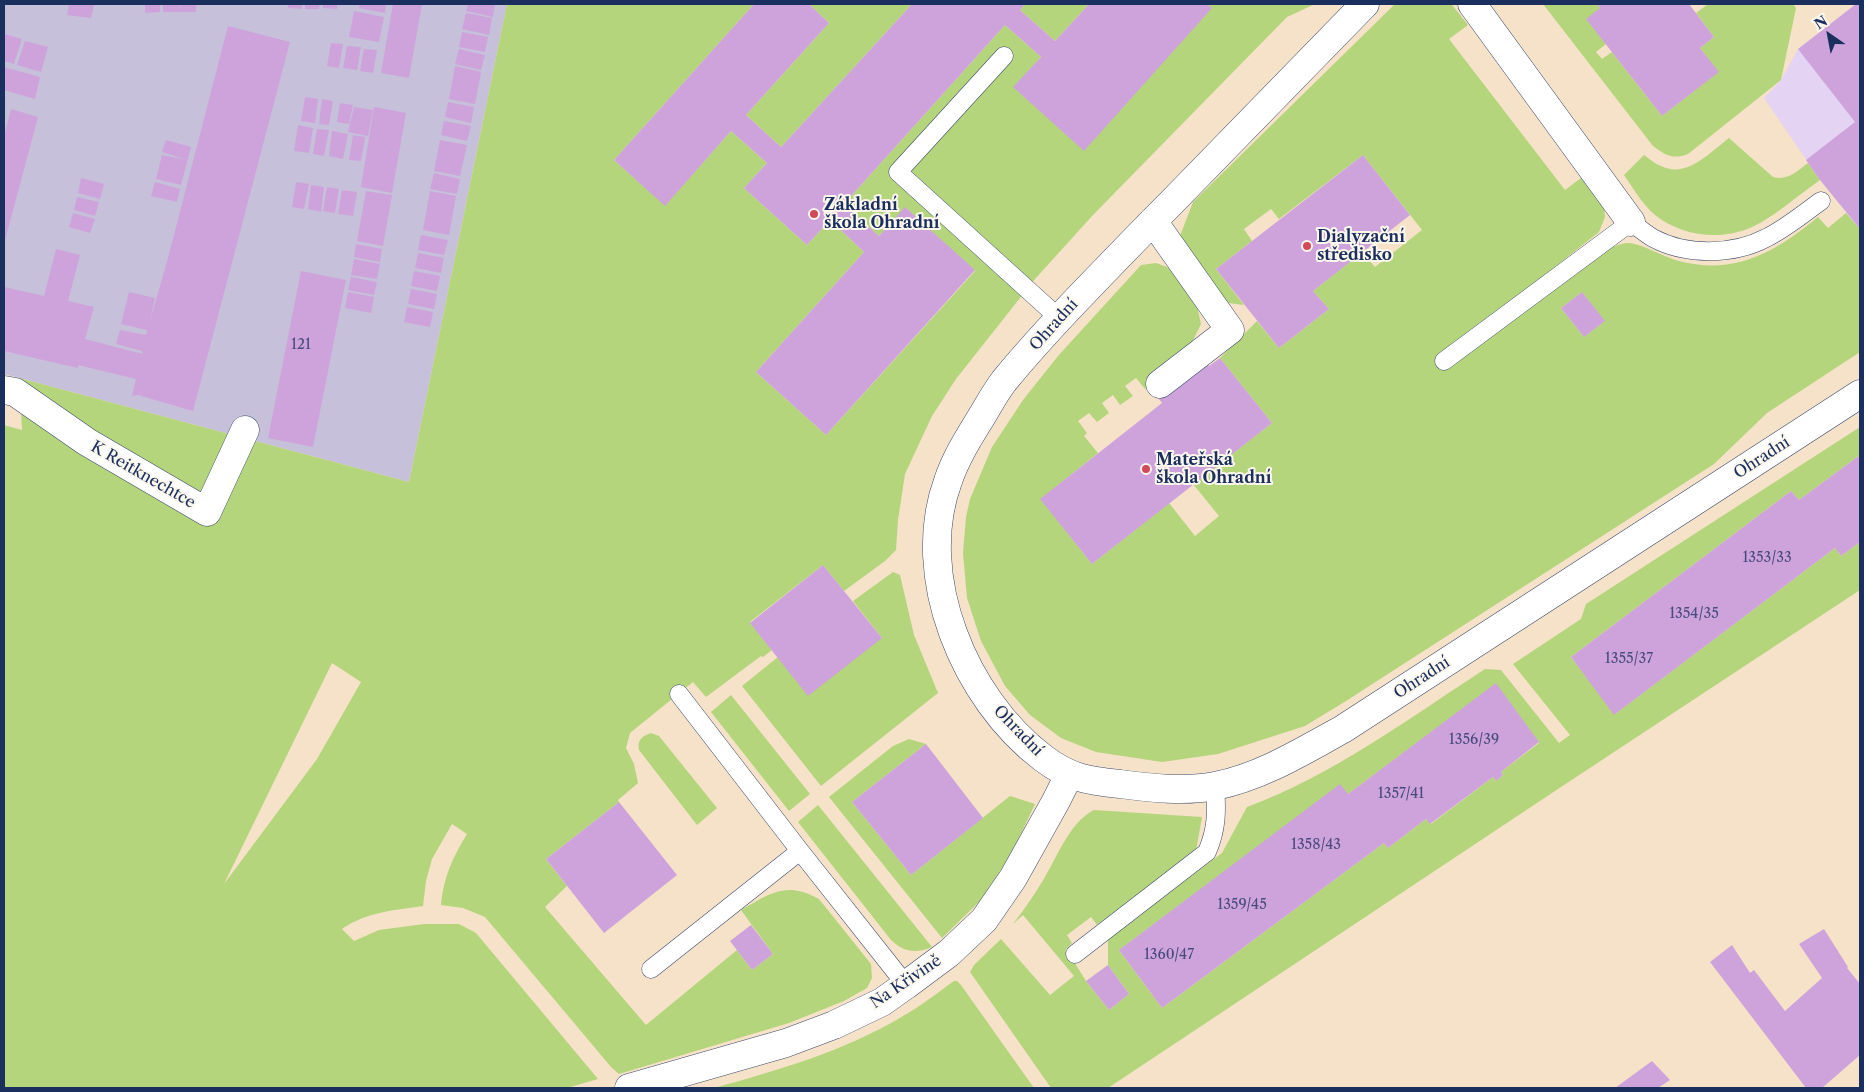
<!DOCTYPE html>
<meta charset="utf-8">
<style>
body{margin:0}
#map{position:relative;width:1864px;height:1092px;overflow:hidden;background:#f5e2c8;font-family:"Libre Caslon Text",serif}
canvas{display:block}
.frame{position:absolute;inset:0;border:5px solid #1b2f5e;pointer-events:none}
.north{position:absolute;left:1804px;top:10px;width:50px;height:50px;-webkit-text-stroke:4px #fbf7ec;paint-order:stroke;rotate:327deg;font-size:14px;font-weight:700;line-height:20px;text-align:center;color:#1b2f5e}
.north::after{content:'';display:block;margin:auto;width:18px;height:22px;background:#1b2f5e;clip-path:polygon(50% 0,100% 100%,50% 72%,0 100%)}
</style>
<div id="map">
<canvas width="1864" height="1092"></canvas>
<div class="frame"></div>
<div class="north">N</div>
</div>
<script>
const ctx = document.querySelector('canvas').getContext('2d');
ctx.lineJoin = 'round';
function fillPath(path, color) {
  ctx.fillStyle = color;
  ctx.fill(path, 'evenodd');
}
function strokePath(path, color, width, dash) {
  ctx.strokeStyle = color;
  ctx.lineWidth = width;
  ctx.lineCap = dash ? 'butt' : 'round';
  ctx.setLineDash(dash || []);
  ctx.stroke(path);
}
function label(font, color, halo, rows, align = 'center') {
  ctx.font = font + ' "Libre Caslon Text",serif';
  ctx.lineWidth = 4;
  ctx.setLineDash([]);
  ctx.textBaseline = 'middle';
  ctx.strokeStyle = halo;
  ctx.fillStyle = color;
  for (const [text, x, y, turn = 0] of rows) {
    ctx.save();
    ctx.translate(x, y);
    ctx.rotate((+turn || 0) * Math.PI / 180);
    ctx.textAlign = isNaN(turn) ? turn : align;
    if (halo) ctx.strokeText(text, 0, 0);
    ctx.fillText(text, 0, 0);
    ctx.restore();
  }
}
fillPath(new Path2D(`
 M1856,4H1860V229L1820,180L1764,98L1781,80L1798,49Z`), '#e4d3f2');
fillPath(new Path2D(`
 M4,4H507L409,482L4,374Z`), '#c6c0da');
fillPath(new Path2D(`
 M507,4H754L614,160L665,205L731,131L767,163L744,188L807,245L830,220L864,252L756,372L826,435L975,271L906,208L879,236L844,204L1005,25L1041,57L1014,87L1211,8L1207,4H1315L1287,17L1093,215L1035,279L956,379L932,416L905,474L898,520L896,550L885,561L844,591L823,565L750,622L772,650L763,657L761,656L706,697L693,682L630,733L626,748L634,764L638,783L618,800L619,802L546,859L567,886L545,907L646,1025L737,950L752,970L773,954L741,910C771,893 786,881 819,899L871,964L872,978L867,988L844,1001L789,1023L619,1074L611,1067L485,917L463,908L441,905C444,876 452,859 467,834L452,824L432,859L426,881L423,906C395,910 366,912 342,929L354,941L379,930L424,924H459L476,933L598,1079L567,1088H4V425L22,430L19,378L409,482ZM332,663L361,682L317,759L224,884Z
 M809,4H912L781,147L746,115L829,23Z
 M1025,4H1089L1055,41L1020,10Z
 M1395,4H1451L1453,6L1468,25L1449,39L1565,190L1585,175L1604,207L1605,217L1599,232L1523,292C1542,282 1611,242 1629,243C1642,244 1666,258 1679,261C1735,276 1777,251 1818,217L1828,228L1846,213L1860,229V352L1767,413L1714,464L1346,701L1305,726L1218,754L1162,762L1096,752L1061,738L1030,715L1005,686L981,641L967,598L963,553L966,517L970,499L992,447L1023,400L1058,356L1141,265L1156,263L1167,267L1189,287L1195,297L1201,324L1186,355L1145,389L1136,378L1125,386L1133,396L1120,405L1113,395L1102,403L1109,413L1097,422L1089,413L1078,421L1087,433L1084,436L1098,453L1041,499L1092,564L1169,503L1195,536L1219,516L1193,484L1272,423L1220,358L1257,321L1279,348L1329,309L1313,291L1362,252L1375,267L1422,230L1363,155L1279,219L1271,209L1244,229L1252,241L1216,269L1244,305L1220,302L1180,236L1193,202ZM1582,292L1604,321L1584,337L1561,308Z
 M1543,4H1597L1600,8L1606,44L1596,52L1602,59L1612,52L1662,116L1718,72L1700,48L1714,37L1696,13L1708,4H1793L1796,8L1781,80L1688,154C1673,160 1665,155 1653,146Z
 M1729,138L1773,177C1788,181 1797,171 1808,163L1820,180C1800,194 1781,211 1760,223C1727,242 1684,238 1655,215C1643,205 1633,188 1624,175L1644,155C1650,159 1655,164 1661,166C1687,179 1710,152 1729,138Z
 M1860,427V455L1799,500L1791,491L1571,657L1615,714L1835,548L1841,556L1860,542V590L1564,785L1108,1088H1051L970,972L974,965L1001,939L1050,995L1074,976L1023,915L1013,924C1023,911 1033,897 1042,882C1056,860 1069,822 1094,810L1202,817L1196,851L1097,925L1091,917L1067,935L1072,943L1066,949L1086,981L1109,1010L1129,994L1108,965V938L1222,853L1247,807C1333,775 1408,719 1485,669L1501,670L1559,743L1570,735L1513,664L1581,619L1586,604ZM1496,684L1539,743L1501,772L1503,775L1496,781L1493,777L1431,824L1426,819L1388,848L1384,843L1162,1008L1119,950L1267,840L1348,794Z
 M893,572L900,575L914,635L938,693L821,786L742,686L778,657L882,638L853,601Z
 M731,695L810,794L789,811L711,712Z
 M651,733L659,736L717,808L697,825L639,750C637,740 642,736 651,733Z
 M909,739L926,744L852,802L911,875L1010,796L1035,804L1012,853L980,901L942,938L829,797L893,746Z
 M818,805L932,947C916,954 903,952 891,940L798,822Z
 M954,981H957L961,985L1034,1088H714C779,1070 845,1051 903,1016C921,1006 937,993 954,981Z`), '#b5d57c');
fillPath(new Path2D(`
 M69,4L94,5L91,18L67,15Z
 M145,4H160V12L145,13Z
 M163,4H179V10L180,4H196V12H163Z
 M288,4H302V9L288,8Z
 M305,4H320L319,9H305Z
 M323,4H337V9L323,8Z
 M360,4H386L385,13L359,8Z
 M393,4H422L409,78L381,73Z
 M468,4H495L493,17L466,11Z
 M754,4H809L829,23L746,115L781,147L912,4H1025L1020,10L1055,41L1089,4H1207L1212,8L1084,151L1013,87L1041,57L1005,25L844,204L879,236L905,207L975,270L826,435L756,372L864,252L830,220L807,245L744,188L767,163L731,131L665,206L614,160Z
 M1597,4H1689L1714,37L1700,48L1719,72L1662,116L1586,19L1600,8Z
 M1856,4H1860V229L1820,180L1806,160L1855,122L1798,49Z
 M354,11L384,17L379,42L349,37Z
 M466,13L492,18L489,35L462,29Z
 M228,26L290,42L193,411L138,395L132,396L136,379L78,365V368L4,351V287L44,296L56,249L80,255L68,301L94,307L85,339L143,354L142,351L116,344L120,330L146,335L147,330L121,324L129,292L155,298L150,321L168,258Z
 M462,32L488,37L485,52L459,47Z
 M4,34L22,39L14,64L4,61Z
 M25,41L48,47L41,72L17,65Z
 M331,43L343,44L339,68L327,66Z
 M347,46L361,47L357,70L343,68Z
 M364,49L377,50L373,73L360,71Z
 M459,49L485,55L481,70L455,64Z
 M455,66L481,72L475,104L449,99Z
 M4,67L40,77L35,99L4,90Z
 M305,97L318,99L315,123L301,121Z
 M322,99L333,101L329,125L319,124Z
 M448,102L474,107L471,123L445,117Z
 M340,103L353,105L349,124L337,122Z
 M354,107L373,110L368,136L348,132Z
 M374,107L406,113L392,193L361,187Z
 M11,109L38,117L4,244V137Z
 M444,121L471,126L467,141L441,135Z
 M298,125L313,128L309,153L294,151Z
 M317,129L329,130L324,156L313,154Z
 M332,131L348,134L343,159L329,156Z
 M353,135L365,137L361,161L349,160Z
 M166,140L191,147L181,185L156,179L162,155L187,160L162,152Z
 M440,140L467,145L460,176L434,171Z
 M1363,155L1410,215L1313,291L1329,309L1279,348L1216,269Z
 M434,173L460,179L457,194L430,189Z
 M81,178L104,184L100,199L78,193Z
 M155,182L180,189L177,202L151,196Z
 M296,182L309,184L304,209L292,207Z
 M311,185L324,187L321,212L308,209Z
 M327,187L339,189L335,213L323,211Z
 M342,190L357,192L353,216L338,214Z
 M366,191L392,195L383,246L357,241Z
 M430,191L456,196L449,235L423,230Z
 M77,197L99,202L95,216L74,210Z
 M73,213L95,219L90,233L69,227Z
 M421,235L448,240L444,255L418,250Z
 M356,244L382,249L380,262L354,257Z
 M418,253L444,258L441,273L415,268Z
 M354,259L380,264L377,279L351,275Z
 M301,271L346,280L313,447L268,438Z
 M414,271L440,276L437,291L411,286Z
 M351,277L377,282L374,295L348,290Z
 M411,289L437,294L434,309L408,304Z
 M348,292L374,297L371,313L345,308Z
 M1582,292L1605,321L1584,337L1561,308Z
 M407,307L433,312L430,327L404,322Z
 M1220,358L1272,423L1092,564L1040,499L1162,403L1159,399L1206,362L1209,366Z
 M1860,455V542L1841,556L1835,548L1614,715L1571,657L1791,491L1799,500Z
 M823,565L882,638L808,696L750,623Z
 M1496,683L1539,742L1501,772L1503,775L1496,781L1493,777L1430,824L1426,819L1388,848L1384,843L1162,1008L1119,950L1340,784L1348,794Z
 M926,744L983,818L911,875L852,802Z
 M619,802L677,875L604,933L546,859Z
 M751,925L773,954L752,970L730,941Z
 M1824,929L1848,967L1847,968L1860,984V1055L1822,1088H1806L1710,962L1732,945L1750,973L1754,970L1785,1011L1822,978L1799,944Z
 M1108,965L1129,994L1109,1010L1086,981Z
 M1652,1061L1670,1080L1658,1088H1615Z`), '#cea3db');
const service = new Path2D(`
 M1004,56L898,172L1059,318
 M1444,361L1631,222C1639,228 1646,234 1653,238C1686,256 1734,255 1766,238C1785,229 1804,213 1821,201
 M679,694L800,851L906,985
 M1075,954L1207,852C1217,829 1217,811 1215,786
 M651,969L800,851`);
const minor = new Path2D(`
 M1365,4C1300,71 1235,138 1170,204C1143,231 1116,259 1090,286C1060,317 1031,348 1004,381C994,394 986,410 977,424C966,442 955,460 948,481C913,576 965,699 1043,758C1069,778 1089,781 1120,784C1150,788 1185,792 1215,786C1261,777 1303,751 1343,729L1860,394
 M1472,4L1631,222
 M1153,221L1230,330L1160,384
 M4,390L15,392L87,442L207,512L245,430
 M629,1088L786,1043L834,1025L882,1002L906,985L949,953L984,920L1013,878L1056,801L1069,775`);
strokePath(service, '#3c4a6e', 19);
strokePath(minor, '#3c4a6e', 29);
strokePath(service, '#fff', 18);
strokePath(minor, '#fff', 28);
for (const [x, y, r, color] of [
 [814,214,5,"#d1495b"],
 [1307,246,5,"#d1495b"],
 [1146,469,5,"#d1495b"]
]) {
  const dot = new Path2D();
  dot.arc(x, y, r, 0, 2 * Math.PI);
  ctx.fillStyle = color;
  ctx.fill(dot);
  strokePath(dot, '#fbf7ec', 2);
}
label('14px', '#484c7d', null, [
 ["121",301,345],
 ["1353/33",1767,558],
 ["1354/35",1694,614],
 ["1355/37",1629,659],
 ["1356/39",1474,740],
 ["1357/41",1401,794],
 ["1358/43",1316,845],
 ["1359/45",1242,905],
 ["1360/47",1169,955]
]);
label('bold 16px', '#1b2f5e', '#fbf7ec', [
 ["Základní",824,205],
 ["škola Ohradní",824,223],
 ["Dialyzační",1317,237],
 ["středisko",1317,255],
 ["Mateřská",1156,460],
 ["škola Ohradní",1156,478]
], 'left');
label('16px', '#1b2f5e', '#fbf7ec', [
 ["Ohradní",1054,325,-48],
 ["Ohradní",1762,458,-33],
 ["K Reitknechtce",143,475,30],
 ["Ohradní",1422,678,-33],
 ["Ohradní",1018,731,46],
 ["Na Křivině",906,982,-34]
]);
</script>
